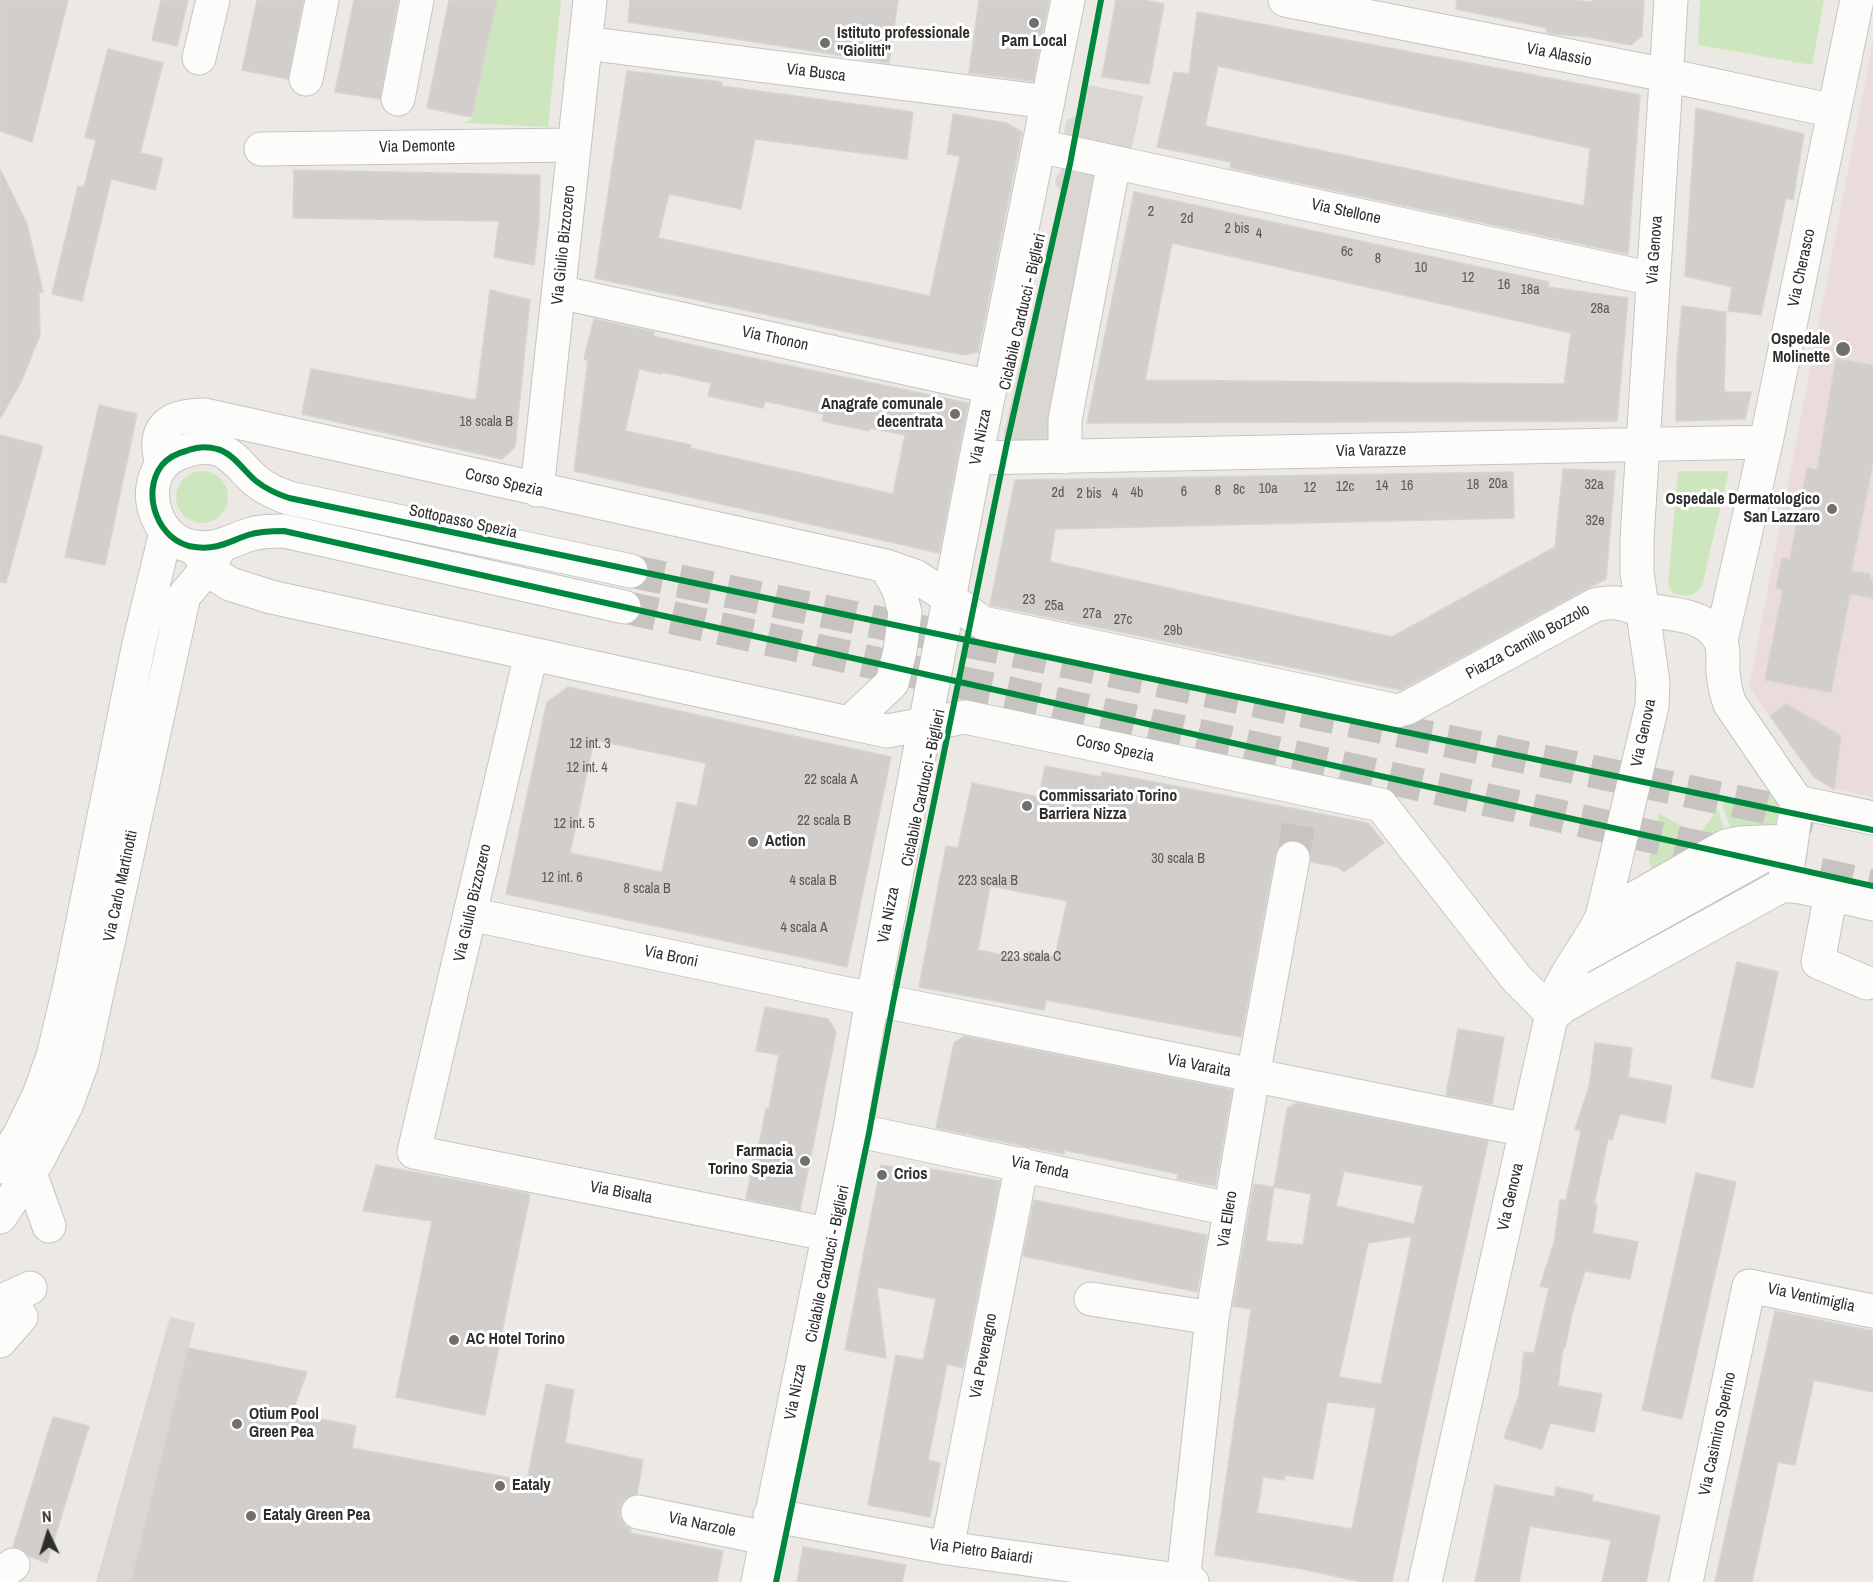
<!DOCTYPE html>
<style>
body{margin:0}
#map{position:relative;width:1873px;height:1582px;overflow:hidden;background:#ece8e4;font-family:"Archivo Narrow",sans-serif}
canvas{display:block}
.north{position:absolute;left:18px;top:1504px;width:60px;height:60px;-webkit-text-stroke:4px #fff;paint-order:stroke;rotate:356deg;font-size:16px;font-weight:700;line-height:24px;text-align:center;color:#2e2e2e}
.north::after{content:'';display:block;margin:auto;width:21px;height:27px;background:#2e2e2e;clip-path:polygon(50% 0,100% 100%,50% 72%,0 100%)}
</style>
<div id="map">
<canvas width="1873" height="1582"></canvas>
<div class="north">N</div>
</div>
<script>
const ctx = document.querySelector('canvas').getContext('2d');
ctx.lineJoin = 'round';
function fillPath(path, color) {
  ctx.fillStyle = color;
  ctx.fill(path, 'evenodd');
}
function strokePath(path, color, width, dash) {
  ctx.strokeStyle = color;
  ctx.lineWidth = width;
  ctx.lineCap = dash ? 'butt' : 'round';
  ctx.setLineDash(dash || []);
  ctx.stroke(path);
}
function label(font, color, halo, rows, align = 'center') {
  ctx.font = font + ' "Archivo Narrow",sans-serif';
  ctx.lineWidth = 6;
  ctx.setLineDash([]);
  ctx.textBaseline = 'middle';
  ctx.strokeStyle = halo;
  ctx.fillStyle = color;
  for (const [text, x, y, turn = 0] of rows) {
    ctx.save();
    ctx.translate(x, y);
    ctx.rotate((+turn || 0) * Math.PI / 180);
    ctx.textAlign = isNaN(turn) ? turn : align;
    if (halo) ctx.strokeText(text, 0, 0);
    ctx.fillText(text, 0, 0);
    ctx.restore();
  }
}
fillPath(new Path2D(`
 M1873,41V797L1834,789L1813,776L1749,687Z`), '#e9dcdb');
fillPath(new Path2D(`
 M497,0H561L548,127L465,123L473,117Z
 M1700,0H1824L1812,65L1698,45Z
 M176 497a26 26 0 1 1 52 0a26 26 0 1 1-52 0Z
 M1678,471H1729L1702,586C1696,597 1683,598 1672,592L1668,584Z
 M1775,790L1779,800L1775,827L1734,837L1722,805L1725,800Z
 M1718,809L1727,838L1653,870L1649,862L1659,813L1698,836Z`), '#cee6be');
fillPath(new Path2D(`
 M1083,84L1143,96L1130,156L1066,138L1064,132L1067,120L1076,116Z
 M1064,166L1105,171L1058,443L1011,448L1004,438V432L1062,192L1055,184L1056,178Z
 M170,1317L195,1323L131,1582H96Z`), '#dad6d2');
const building = new Path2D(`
 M0,0H68L32,142L0,131Z
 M161,0H188L177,46L152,40Z
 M257,0H303L288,79L242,70Z
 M354,0H398L380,99L335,92Z
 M449,0H497L472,117L427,108Z
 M630,0H898L889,63L628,22Z
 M979,0H1049L1033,81L969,73Z
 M1116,0H1143L1164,4L1149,84L1102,77Z
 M1457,0H1571L1592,2V0H1644L1642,36L1631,45L1588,37L1555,34L1546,32L1547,28L1456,9Z
 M1197,12L1640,95L1628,254L1230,168L1231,162L1157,147L1174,72L1189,74ZM1218,66L1590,148L1584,206L1205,126Z
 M108,49L163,63L140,153L163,158L155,190L111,179L82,301L52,294L78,186L84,187L96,140L85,137Z
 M627,71L722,82V86L913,112L907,159L755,139L741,209L669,194L658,238L930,296L960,156L947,154L953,114L1006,123L1022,132L978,352L965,355L890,341L595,278Z
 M1696,108L1804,134L1793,200L1786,198L1761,315L1728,311L1732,287L1685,276Z
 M0,169L27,224L43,292H39L40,335L21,382L0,419Z
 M294,170L540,175L539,222L534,265L494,257L499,221L293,218Z
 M1134,192L1549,282L1548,287L1628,298L1617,421L1087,423ZM1172,243L1571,333L1564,384L1145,380Z
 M490,290L530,300L515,447L502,459L302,414L311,369L476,400Z
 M1682,306L1726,312L1724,392H1751L1745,419L1676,421L1677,361Z
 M594,319L654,332L653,336L719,351L968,403L939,553L574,471L588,360L584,359ZM639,369L661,374L662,372L711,383L708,396L763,408L765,401L824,414L822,421L869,431L870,428L905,435L893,494L690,448L691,445L625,431Z
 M1836,359L1873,365V463L1851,571L1870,574L1869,579H1873V598L1850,594L1831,692L1765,680L1783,590L1776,588L1782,558L1790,559L1807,468L1817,470Z
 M99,405L137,414L105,565L65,557Z
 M0,435L43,446L6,583L0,582Z
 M1563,469L1615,471L1606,579L1586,589L1401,690L990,605L1015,480L1513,472L1514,518L1055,529L1050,562L1392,637L1555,547Z
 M568,687L891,757L847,967L506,894L547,702ZM594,740L706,763L697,806L677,802L662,872L570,853Z
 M1786,704L1841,736L1834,789L1813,776L1770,716Z
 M1045,766L1101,777L1102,772L1368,823L1384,843L1344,872L1338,867L1311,862L1310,851L1306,844L1297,840H1287L1278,846L1275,855L1241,1037L1046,1000L1044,1010L919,987L946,846L958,848L972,783L1039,797ZM990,886L1067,901L1055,957L1029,951L1027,960L978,950Z
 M1737,962L1778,972L1753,1088L1711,1078Z
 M765,1007L828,1019L836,1032L800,1210L746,1199L754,1156H757L766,1108L769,1109L779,1055L756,1051Z
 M1458,1029L1504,1037L1492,1104L1446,1095Z
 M964,1036L1232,1090L1215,1186L1177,1179L1178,1174L1117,1161L1064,1150V1154L936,1128L954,1043Z
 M1595,1043L1632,1048L1628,1077L1672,1086L1665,1123L1620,1114L1612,1140L1608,1139L1594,1204H1597L1593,1233L1638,1242L1630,1279L1585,1271L1572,1314L1565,1348L1563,1347L1558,1386L1602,1394L1594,1432L1550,1423L1542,1449L1504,1438L1519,1395L1524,1352L1534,1353L1549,1288L1540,1286L1554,1243L1560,1200H1566L1581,1131L1575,1129L1589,1087Z
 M1297,1103L1488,1141L1424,1429L1392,1582H1362L1302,1569L1215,1555L1251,1309L1233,1306L1254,1184L1274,1187L1287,1109ZM1344,1171L1423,1186L1414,1224L1336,1206ZM1274,1187L1311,1194L1303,1245L1266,1241ZM1412,1236L1381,1384L1339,1377L1368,1243ZM1327,1402L1376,1408L1352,1529L1257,1513L1263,1477L1284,1480L1285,1475L1313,1479Z
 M376,1165L530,1194L485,1415L396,1397L432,1221L363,1211Z
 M881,1165L930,1174L931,1169L1000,1181L963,1368L947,1364L928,1460L940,1463L930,1517L868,1505L896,1355L923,1360L936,1299L877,1287L886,1358L845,1350Z
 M1696,1173L1736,1182L1682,1419L1642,1410Z
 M1034,1200L1207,1235L1197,1292L1023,1256Z
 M1775,1311L1873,1331V1392L1814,1380L1795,1465L1778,1462L1752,1582H1715Z
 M188,1348L307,1372L292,1413L356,1426L352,1448L527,1481L546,1384L574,1390L565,1443L643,1460L637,1494L624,1499L620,1509V1518L625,1526L631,1529L630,1533L723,1551L717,1582H131Z
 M53,1417L89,1426L47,1563L29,1556L21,1548L13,1547Z
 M1495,1485L1555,1497L1556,1487L1593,1495L1592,1501L1660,1516L1646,1582H1602L1611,1540L1530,1526L1519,1582H1475Z
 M803,1547L906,1565L902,1582H797Z`);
fillPath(building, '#d1cecb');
strokePath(building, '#d7d4d0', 1.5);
strokePath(new Path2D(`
 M631,571L1821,819
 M624,607L1873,886
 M1293,858L1301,810`), '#c6c3c0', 33, [33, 16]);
const minor = new Path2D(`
 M1285,0L1666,75L1834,111
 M585,43L1048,102
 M199,58L213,0
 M306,79L322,0
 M398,99L417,0
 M1039,146L1653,279
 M261,149L574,145
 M559,292L991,387
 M1065,457V420L1114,162
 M976,458L1766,442
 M162,464C151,427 169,415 205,415L886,566L915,576L949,598L983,623L1397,711L1407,708L1595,605C1618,599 1624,606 1645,610C1670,614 1707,614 1720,640C1725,650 1722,661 1723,672C1724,683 1726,694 1730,704L1797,802C1792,830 1791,859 1783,885L1592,990L1564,1006L1553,1015
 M537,490L590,0
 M193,547L219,577L230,584L271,597L849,723L887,731L965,717L1381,805L1517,979L1553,1015
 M624,607L284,531C272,531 260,531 248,535C228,542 217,550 195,547C158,543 140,493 162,465C168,458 178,453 186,451C196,447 207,446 217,449C233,453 244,471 256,481C266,489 277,494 289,498L631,571
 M1721,641L1766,442L1857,0
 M531,654L414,1152L827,1234
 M849,723L892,683L900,651L905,612L898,588L886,566
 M1797,802L1873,818
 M1783,885L1801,887L1873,904
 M1831,894L1818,962L1867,983
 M470,914L838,992L1526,1130
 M1602,917L1726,846L1739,843L1785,841
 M1579,958L1790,841
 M850,1129L1229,1209
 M0,1167L20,1134L39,1095L53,1056L70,985L138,648L166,532
 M30,1173L49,1226
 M0,1217L38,1160L66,1106L82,1062L181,609L184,596L209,566L219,549
 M1091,1299L1212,1318
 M0,1302L30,1288
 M0,1341L21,1317
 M638,1512L766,1538
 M770,1515L947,1548L1192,1582
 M947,1548L1022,1164
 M0,1575L13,1565
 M758,1582L850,1129L867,1028L976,458L1068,0
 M1183,1582L1212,1318L1253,1076L1293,858
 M1425,1582L1555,1000C1566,970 1588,946 1602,917L1652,706L1653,682L1637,572V539L1671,0
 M1686,1582L1749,1286L1873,1311`);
strokePath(minor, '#c5c4c5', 35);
strokePath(minor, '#fcfcfb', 33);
strokePath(new Path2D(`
 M1873,830L289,498C277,494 266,489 256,481C244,471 233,453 217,449C207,446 196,447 186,451C178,453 168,458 162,465C140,493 158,543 195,547C217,550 228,542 248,535C260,531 272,531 284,531L1873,886
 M776,1582L869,1133L893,1003L1007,443L1070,164L1101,0`), '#00873e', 6);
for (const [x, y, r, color] of [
 [1034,23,6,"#706f6e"],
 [825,43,6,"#706f6e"],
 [1843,349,8,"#706f6e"],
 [955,414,6,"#706f6e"],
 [1832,509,6,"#706f6e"],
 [1027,806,6,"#706f6e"],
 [753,842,6,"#706f6e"],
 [805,1161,6,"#706f6e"],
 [882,1175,6,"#706f6e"],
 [454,1340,6,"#706f6e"],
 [237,1424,6,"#706f6e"],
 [500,1486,6,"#706f6e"],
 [251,1516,6,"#706f6e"]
]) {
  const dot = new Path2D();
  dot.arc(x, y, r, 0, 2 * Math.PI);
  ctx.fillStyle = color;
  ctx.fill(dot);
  strokePath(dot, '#fff', 2);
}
label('14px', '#585857', null, [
 ["2",1151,212],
 ["2d",1187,219],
 ["2 bis",1237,229],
 ["4",1259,234],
 ["6c",1347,252],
 ["8",1378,259],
 ["10",1421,268],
 ["12",1468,278],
 ["16",1504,285],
 ["18a",1530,290],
 ["28a",1600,309],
 ["18 scala B",486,422],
 ["20a",1498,484],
 ["18",1473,485],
 ["32a",1594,485],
 ["14",1382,486],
 ["16",1407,486],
 ["12c",1345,487],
 ["12",1310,488],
 ["10a",1268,489],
 ["8c",1239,490],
 ["8",1218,491],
 ["6",1184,492],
 ["2d",1058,493],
 ["4b",1137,493],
 ["2 bis",1089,494],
 ["4",1115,494],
 ["32e",1595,521],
 ["23",1029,600],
 ["25a",1054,606],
 ["27a",1092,614],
 ["27c",1123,620],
 ["29b",1173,631],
 ["12 int. 3",590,744],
 ["12 int. 4",587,768],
 ["22 scala A",831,780],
 ["22 scala B",824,821],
 ["12 int. 5",574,824],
 ["30 scala B",1178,859],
 ["12 int. 6",562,878],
 ["4 scala B",813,881],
 ["223 scala B",988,881],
 ["8 scala B",647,889],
 ["4 scala A",804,928],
 ["223 scala C",1031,957]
]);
label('bold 16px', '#2e2e2e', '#fff', [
 ["Istituto professionale",837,34],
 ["\"Giolitti\"",837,52],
 ["Pam Local",1034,42,"center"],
 ["Ospedale",1830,340,"right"],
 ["Molinette",1830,358,"right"],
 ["Anagrafe comunale",943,405,"right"],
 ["decentrata",943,423,"right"],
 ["Ospedale Dermatologico",1820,500,"right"],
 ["San Lazzaro",1820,518,"right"],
 ["Commissariato Torino",1039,797],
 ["Barriera Nizza",1039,815],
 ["Action",765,842],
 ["Farmacia",793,1152,"right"],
 ["Torino Spezia",793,1170,"right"],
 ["Crios",894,1175],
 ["AC Hotel Torino",466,1340],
 ["Otium Pool",249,1415],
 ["Green Pea",249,1433],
 ["Eataly",512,1486],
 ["Eataly Green Pea",263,1516]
], 'left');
label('16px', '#2e2e2e', '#fff', [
 ["Via Alassio",1559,55,11],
 ["Via Busca",816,73,7],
 ["Via Demonte",417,147,-1],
 ["Via Stellone",1346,212,12],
 ["Via Giulio Bizzozero",564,245,-84],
 ["Via Genova",1655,250,-86],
 ["Via Cherasco",1802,268,-78],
 ["Ciclabile Carducci - Biglieri",1023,312,-77],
 ["Via Thonon",775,339,12],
 ["Via Nizza",981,437,-79],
 ["Via Varazze",1371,451,-1],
 ["Corso Spezia",504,483,13],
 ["Sottopasso Spezia",463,522,12],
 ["Piazza Camillo Bozzolo",1528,642,-29],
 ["Via Genova",1644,733,-78],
 ["Corso Spezia",1115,749,12],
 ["Ciclabile Carducci - Biglieri",924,788,-78],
 ["Via Carlo Martinotti",121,886,-78],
 ["Via Giulio Bizzozero",473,903,-77],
 ["Via Nizza",889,915,-79],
 ["Via Broni",671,957,12],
 ["Via Varaita",1199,1066,11],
 ["Via Tenda",1040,1168,12],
 ["Via Bisalta",621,1193,11],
 ["Via Genova",1511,1197,-77],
 ["Via Ellero",1228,1219,-81],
 ["Ciclabile Carducci - Biglieri",828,1264,-78],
 ["Via Ventimiglia",1811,1298,12],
 ["Via Peveragno",984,1356,-79],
 ["Via Nizza",796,1392,-79],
 ["Via Casimiro Sperino",1718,1434,-78],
 ["Via Narzole",702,1525,12],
 ["Via Pietro Baiardi",981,1552,8]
]);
</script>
